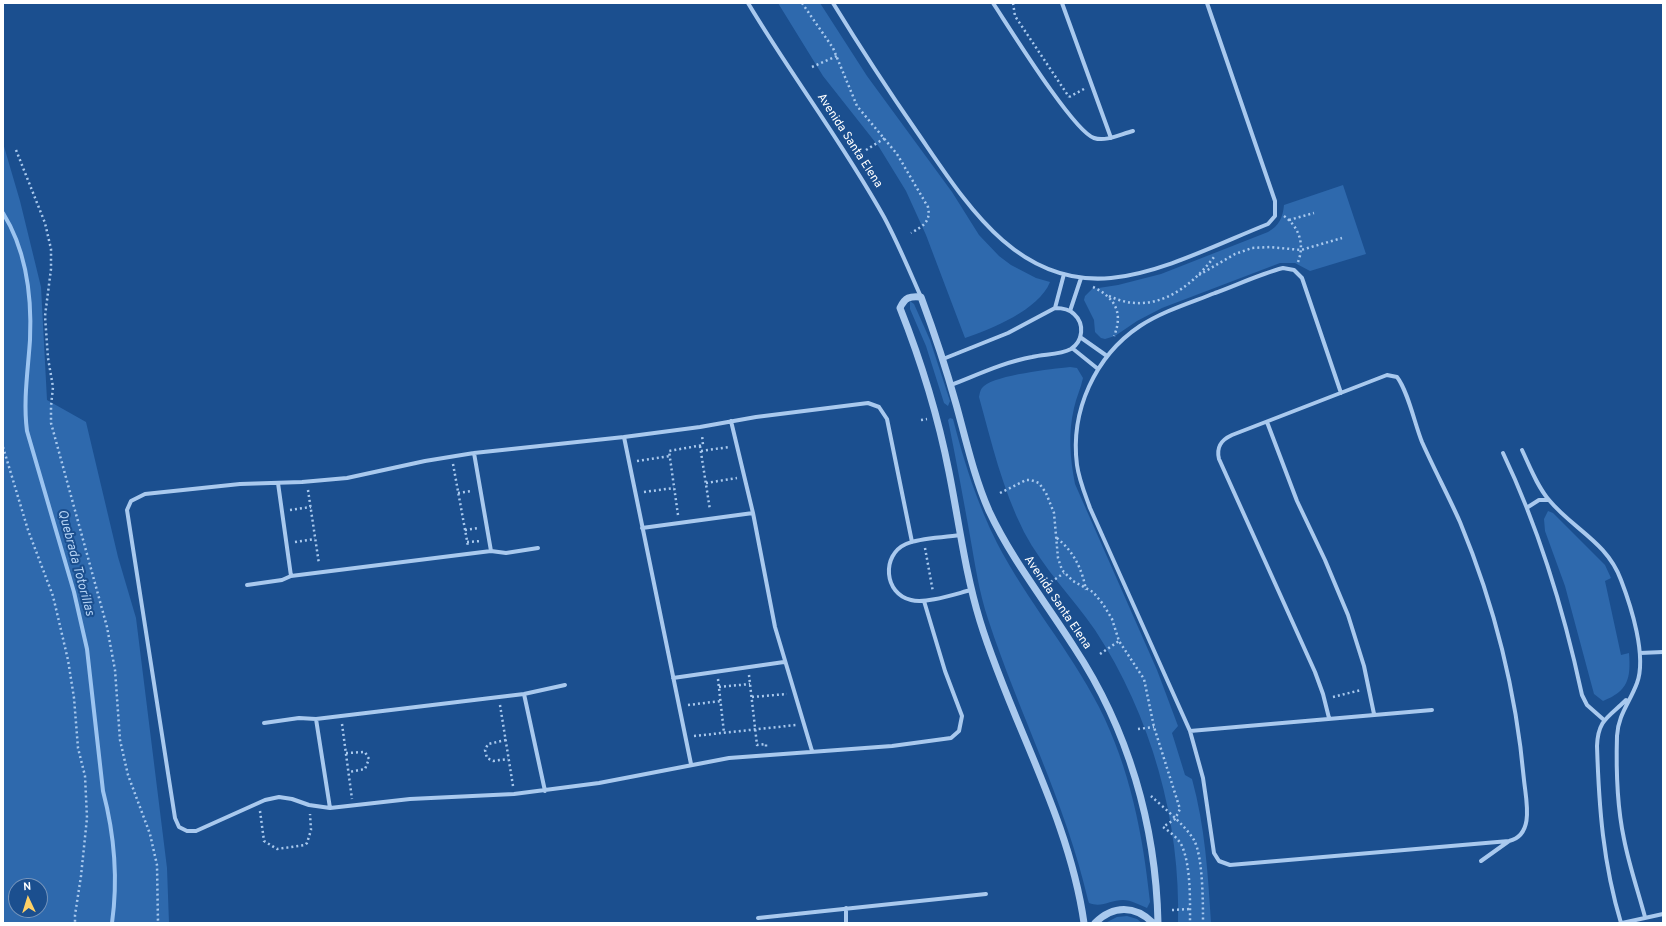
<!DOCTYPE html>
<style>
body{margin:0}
#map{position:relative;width:1666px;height:926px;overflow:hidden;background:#1b4f8f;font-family:Overpass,sans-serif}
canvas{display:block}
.frame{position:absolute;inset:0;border:4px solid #fff;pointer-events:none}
.north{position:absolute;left:8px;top:878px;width:40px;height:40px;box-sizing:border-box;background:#1b4f8f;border:1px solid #7695bc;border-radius:50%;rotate:356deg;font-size:11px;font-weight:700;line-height:16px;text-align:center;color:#fff}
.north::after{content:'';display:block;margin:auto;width:14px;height:18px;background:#ffd166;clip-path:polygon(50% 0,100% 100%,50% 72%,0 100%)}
</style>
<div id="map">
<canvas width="1666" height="926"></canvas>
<div class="frame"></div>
<div class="north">N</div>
</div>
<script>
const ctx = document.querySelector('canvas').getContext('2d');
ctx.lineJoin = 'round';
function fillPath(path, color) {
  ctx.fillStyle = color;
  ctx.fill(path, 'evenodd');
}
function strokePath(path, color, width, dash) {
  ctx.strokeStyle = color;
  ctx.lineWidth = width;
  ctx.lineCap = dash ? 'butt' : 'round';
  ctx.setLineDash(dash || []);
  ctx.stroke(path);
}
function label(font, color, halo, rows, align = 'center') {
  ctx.font = font + ' Overpass,sans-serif';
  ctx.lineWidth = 4;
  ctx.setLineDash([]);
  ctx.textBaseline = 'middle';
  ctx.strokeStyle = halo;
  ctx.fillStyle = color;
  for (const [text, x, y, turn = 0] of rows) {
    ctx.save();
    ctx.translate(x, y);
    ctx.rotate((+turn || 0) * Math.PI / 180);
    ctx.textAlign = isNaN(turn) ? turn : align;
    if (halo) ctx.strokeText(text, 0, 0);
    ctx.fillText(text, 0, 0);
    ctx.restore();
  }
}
fillPath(new Path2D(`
 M778,3H820L867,76L952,192L979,235L999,256L1011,265L1036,278L1050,282C1039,310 991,329 965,338L926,235L906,191L879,147L823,76Z
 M3,143L20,201L41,287L47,400L86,422L118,557L136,618L167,868L169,923H3ZM16,886H40V910H16Z
 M1343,185L1366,254L1310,271L1295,263H1280L1162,308L1137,321L1115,336L1105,339L1101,338L1095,332L1094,320L1084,300L1085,296L1092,289L1118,285L1161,274L1268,232C1279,226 1283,217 1284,205Z
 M910,301L914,304L930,340L950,401L948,406L944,403L926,346L910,309Z
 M1070,367L1077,368L1083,378C1081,388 1076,398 1074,408C1068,433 1070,458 1075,484L1157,670L1178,726L1172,733L1185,775L1192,779C1205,826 1208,874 1211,923H1178C1181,822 1151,715 1095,630C1072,597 1043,568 1024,532C1002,488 992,444 979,397C980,393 980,389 984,386C997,375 1051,369 1070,367Z
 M950,418L953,419C964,462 977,503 997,543C1027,601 1070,650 1099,707C1130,768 1143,835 1150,902L1147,908C1140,905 1131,900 1123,900C1110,900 1102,908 1089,903L1088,900C1066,803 1019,714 988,619C979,592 975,564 970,536C963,497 956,459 948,420Z
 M1548,511L1553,513L1605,565L1611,578L1605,581L1621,655L1629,653C1631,679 1628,691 1603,701L1594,694L1565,586L1545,531L1544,519Z
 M1127,916L1137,919L1142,923H1105L1117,917Z`), '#2e69ad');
strokePath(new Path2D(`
 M3,213C26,250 32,297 30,340C28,370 23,401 27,431L74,592L87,649L103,791C114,833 118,880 112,923`), '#9cc4f0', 4);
strokePath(new Path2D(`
 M802,3L833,48L857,106L897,154L928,207C931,222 923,226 911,233
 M1013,3L1015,16L1069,97
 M812,67L837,56
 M1069,97L1084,89
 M16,150L45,223L51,249V269L45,316L48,358L53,387L51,406V423L107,627L115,670L120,740L128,775L150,834L157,865L158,923
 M866,150L885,138
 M1284,216C1299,227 1305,244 1298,262
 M1289,220L1314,213
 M1199,275L1235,254L1252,248L1270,247L1301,250L1342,238
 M1093,287C1114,297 1124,312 1114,336
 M1109,296C1151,316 1188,291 1214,257
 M921,420L927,419
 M700,446L710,510
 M3,447L28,530L53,596L68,660L74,698L78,748L85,776L87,818L81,876L75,915V923
 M701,451L729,447
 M637,461L670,456
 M453,464L468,546
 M706,483L737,478
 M308,490L319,564
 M644,492L674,488
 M458,493L472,491
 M1000,493L1026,480H1031L1039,483L1046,493L1054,513L1058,558L1062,570L1073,581L1093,592L1103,604L1112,619L1119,641L1144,679L1154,727L1180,809L1175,819L1163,827C1170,832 1178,838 1182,846C1191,867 1190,901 1190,923
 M290,510L311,507
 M678,515L669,451L703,445L702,435
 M465,530L479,528
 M1057,538C1074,552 1082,569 1086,590
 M295,542L315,539
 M467,542L481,541
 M925,548L933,592
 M1051,582L1064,573
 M1100,654L1119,641
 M749,675L757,745L766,744V748
 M718,679L724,733
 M719,687L750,684
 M752,697L787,694
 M1333,697L1361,690
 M500,705L513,786
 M688,705L721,701
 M342,724L352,799
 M1138,729L1154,727
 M694,736L796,725
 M506,740L488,744L485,750L487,758L493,761L508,759
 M346,753L365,752L369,759L365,769L349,772
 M1151,796C1164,808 1185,825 1194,840C1203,857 1203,903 1203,923
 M260,811L264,841L277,849L305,845L307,843L311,830L310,814
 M1172,910L1190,909`), '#a9c9ee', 2.5, [2, 3]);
strokePath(new Path2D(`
 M748,3C791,75 843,143 884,217C898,243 909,270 921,297
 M833,3C860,47 888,90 917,132C964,200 1015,287 1111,278C1162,273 1220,243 1268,224L1275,216V201L1207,3
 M993,3C1009,27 1073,131 1094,138C1106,142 1121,134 1133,131
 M1062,3L1111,138
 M1055,308L1064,274
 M1070,311L1081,278
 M1080,337L1107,356
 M1072,348L1098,369
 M943,359L1008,333L1055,308C1062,308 1069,309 1074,314C1085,324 1083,341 1071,349C1060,355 1044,354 1032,357C1004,362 977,375 951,385
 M731,421L753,513L775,627L812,751
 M1267,422L1297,501L1325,560L1348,615L1364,666L1374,714
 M624,437L691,764
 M1522,450C1530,467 1537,486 1549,500C1573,529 1607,542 1621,580C1631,606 1647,656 1637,683C1630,702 1618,715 1617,736C1616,769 1617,806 1624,839C1629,865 1638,891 1645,917
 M474,453L491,551
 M1503,453C1540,531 1564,611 1582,695L1587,705L1604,720
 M278,483L291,576
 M1528,507L1539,500H1549
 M642,528L753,513
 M960,535C943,538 921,537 906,544C881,555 884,594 911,600C926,604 955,594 971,590
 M912,542L887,419L879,407L868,403L756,417L700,427L624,437L474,453L425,461L347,478L302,482L240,484L145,494L131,501L127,510L175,818L179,827L187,831H196L265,800L279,797L292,799L309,805L330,808L410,799L514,794L599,783L729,758L892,746L951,738L959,731L962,716L945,671L924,601
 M247,585L282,580L291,576L491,551L506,553L538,548
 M1640,653L1663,652
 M673,678L784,662
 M524,694L545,791
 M1329,718L1323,694L1315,672L1219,459C1216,447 1221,440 1232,435L1387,375L1397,377C1408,391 1415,425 1422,442C1434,469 1448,495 1460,522C1494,604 1516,691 1524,780C1526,800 1535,835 1509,841L1230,865L1219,861L1214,853L1203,778L1190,731L1090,508C1085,494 1079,480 1077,465C1070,411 1095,356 1140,326C1163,311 1190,303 1215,293C1237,285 1260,274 1283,268L1294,270L1302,278L1341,393
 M316,719L330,808
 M264,723L299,718L316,719L524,694L565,685
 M1190,731L1432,710
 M1481,861L1509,841
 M758,918L986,894
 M846,923V908
 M1621,923C1603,863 1599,808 1597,746C1598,719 1609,717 1626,700
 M1622,923L1663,914`), '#a9c9ee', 4);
strokePath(new Path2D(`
 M1084,923C1069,817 1011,722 980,621C965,572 959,522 949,472C938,416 921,361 900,308C905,297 910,296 921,297C934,332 946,368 956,404C966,440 974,477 989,511C1012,560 1045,601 1074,647C1128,729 1156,825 1158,923
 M1095,923C1113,905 1135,905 1153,923`), '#a9c9ee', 7);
label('12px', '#fff', '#1b4f8f', [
 ["Avenida Santa Elena",849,141,57],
 ["Avenida Santa Elena",1057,603,56]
]);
label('italic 13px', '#b5d3f5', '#1b4f8f', [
 ["Quebrada Totorillas",75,563,75]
]);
</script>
